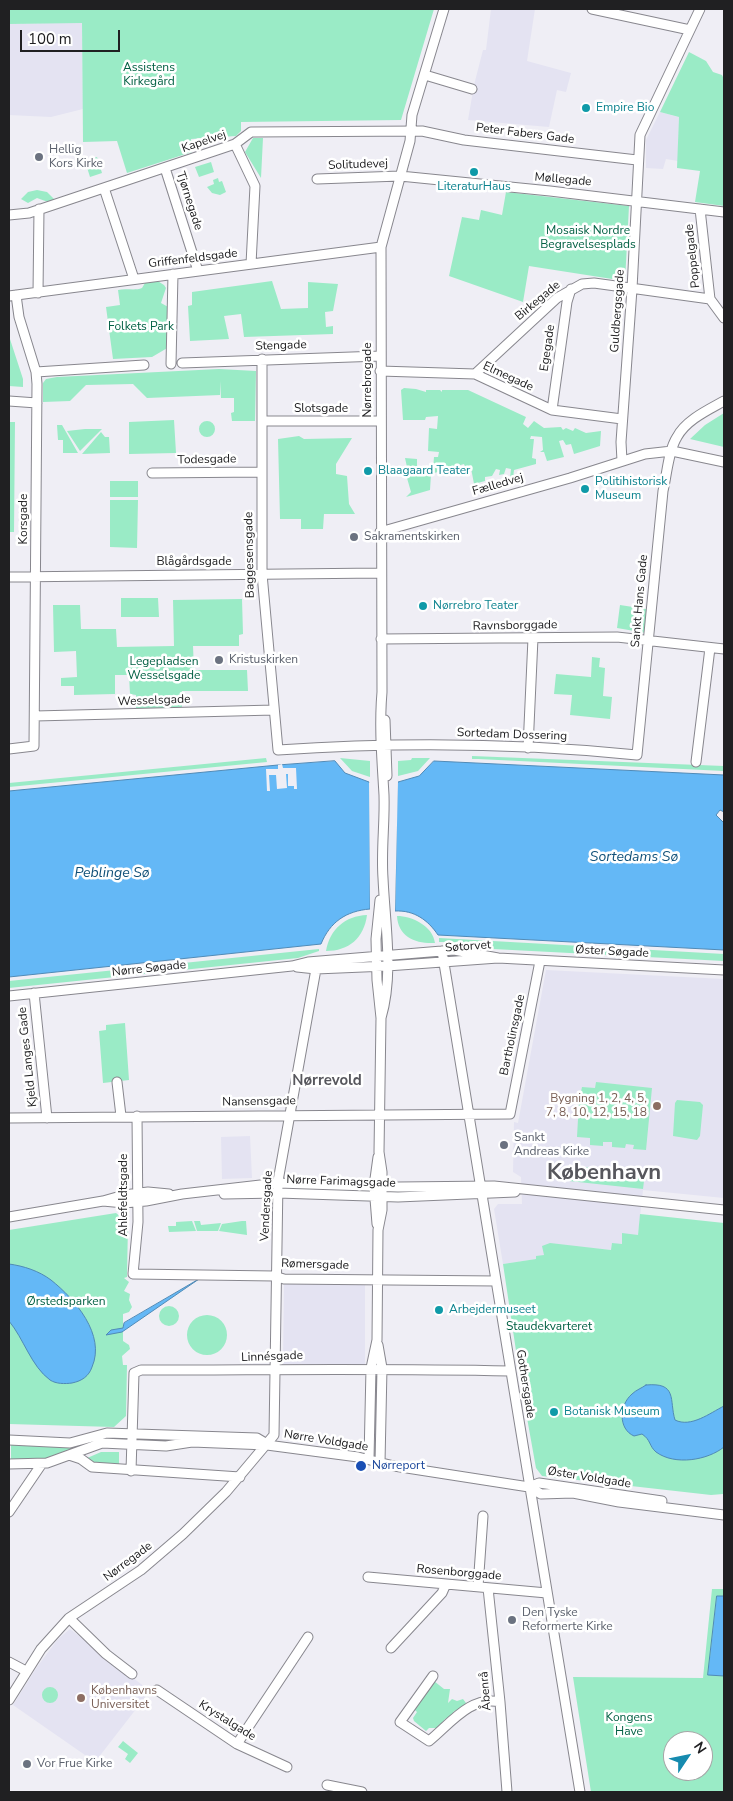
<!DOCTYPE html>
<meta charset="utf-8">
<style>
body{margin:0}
#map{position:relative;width:733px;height:1801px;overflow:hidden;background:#efeef5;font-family:"Nunito Sans",sans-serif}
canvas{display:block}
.frame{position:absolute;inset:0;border:10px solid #202022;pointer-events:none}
.north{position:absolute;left:663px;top:1731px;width:50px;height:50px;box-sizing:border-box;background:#fff;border:1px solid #a6a6a7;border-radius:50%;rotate:56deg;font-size:14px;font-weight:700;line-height:20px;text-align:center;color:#202022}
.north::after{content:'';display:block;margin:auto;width:18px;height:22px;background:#168baf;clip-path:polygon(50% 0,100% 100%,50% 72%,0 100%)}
.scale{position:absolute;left:20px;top:30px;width:100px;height:22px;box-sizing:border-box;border:2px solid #202022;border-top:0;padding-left:6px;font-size:15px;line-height:18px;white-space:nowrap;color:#202022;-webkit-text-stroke:4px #fff;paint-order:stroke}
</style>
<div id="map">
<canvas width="733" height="1801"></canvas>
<div class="frame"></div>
<div class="north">N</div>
<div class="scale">100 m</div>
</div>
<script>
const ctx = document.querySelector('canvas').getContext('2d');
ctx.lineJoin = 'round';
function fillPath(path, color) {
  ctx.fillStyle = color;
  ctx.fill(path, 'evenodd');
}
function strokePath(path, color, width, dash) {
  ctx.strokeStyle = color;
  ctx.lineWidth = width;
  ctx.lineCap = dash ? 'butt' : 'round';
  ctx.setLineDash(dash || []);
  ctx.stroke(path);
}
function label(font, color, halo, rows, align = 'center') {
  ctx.font = font + ' "Nunito Sans",sans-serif';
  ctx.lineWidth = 5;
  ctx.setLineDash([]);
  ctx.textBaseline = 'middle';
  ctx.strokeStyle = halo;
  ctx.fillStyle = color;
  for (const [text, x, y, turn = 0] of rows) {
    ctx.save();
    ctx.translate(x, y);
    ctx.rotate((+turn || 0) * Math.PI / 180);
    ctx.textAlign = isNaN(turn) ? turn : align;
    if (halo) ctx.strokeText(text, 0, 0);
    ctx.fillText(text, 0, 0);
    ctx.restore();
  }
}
fillPath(new Path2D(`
 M491,9H535L527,61L571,73L566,92L557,90L549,127L468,120L474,85L483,50H486Z
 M82,22L83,109L51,117L9,115V24Z
 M660,112L679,117L678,161L666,159L663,169L646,168V140Z
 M546,970L724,979V1198L643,1190L638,1235L623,1239L622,1244L611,1250L567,1246L537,1259L503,1264L494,1209L498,1204H522L521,1177L513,1172L514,1122L518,1123Z
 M250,1136L252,1178L222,1179L221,1137Z
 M284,1283L365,1284V1365L283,1364Z
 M70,1629L150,1691L95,1762L13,1705L37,1667L58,1639Z`), '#e4e3f2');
fillPath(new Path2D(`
 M9,9H434L401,120L241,122V131L236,136L191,139L192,152L127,173L117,141L83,142L82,23L9,24Z
 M689,52L706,61L713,72L722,75L724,79V206L695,202L700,171L677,168L679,117L660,112Z
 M253,138H263L261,178L245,152Z
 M97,157L102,173L90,177L85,161Z
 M211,162L214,172L199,177L195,167Z
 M218,178L219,182L222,181L226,192L220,195L212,193L207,187L214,184L213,180Z
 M37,190L47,192L55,200L48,202L37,198L28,203L21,199L28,192Z
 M506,192L629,206L625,281L529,266L523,302L449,276L462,217L479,220L481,210L502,215Z
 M156,280L164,285L166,288L161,303L170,308L169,347L152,357L113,359L106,307L120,305L118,290C126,288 135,291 142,288L145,283Z
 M272,281L281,309L308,308V282L338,284L333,311L325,312L326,327L333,326V334L244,337L241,314L224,316L229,339L190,341L188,306L192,305V292Z
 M9,336L23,379V387L9,386Z
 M219,369L256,371L255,421H232L231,413L234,412V398H221L220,381V395L147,398L133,384L86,385L70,401L43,402V383L46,379L57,377Z
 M404,388L416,389L426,392V390H440L442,392V390H468L526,417L523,424L528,428L534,421L544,428L561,427L563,430L566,428L573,431L575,428L586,433L601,431L600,446L574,454L571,444L566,445L563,440L559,441L564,457L547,461L544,452H540L543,450L542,437L531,436L530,439H534L532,458L536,459V464L514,470L513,478H510L511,469L506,468L504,474L499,475L500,470L496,469L492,476L485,477V481L474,484L471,468L466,470L464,464L431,474L430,490L406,497L411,492L405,471L407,467L405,458L417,459V469H433L434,457H438L439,452L428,451L429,428L437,429L438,416L426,417L425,420H403L401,390Z
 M724,413V447L690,439L705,425Z
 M174,420L176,453L129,454V422Z
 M199 429a8 8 0 1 1 16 0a8 8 0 1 1-16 0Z
 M9,422H15L14,532H9Z
 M57,425H62L78,453H63V440H58Z
 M85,429H102L80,451L67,431Z
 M101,432L105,437H109L110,453L82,454Z
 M299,436L304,439L352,438L336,464V474L347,476L349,504L355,514H324L323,529H301V519H280L278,439Z
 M110,481H138V497H110Z
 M110,500H138L137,548L110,547Z
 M121,598H158L159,617H121Z
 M242,599L243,634L239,635V646H193L194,670H247L248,691H182V708H136V695L130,694L129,675H115V694L74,695V686H61V678L77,677L76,651L54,652L53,605H80L81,629H116L117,647L174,646L173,600Z
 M620,605L646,609V633L617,628Z
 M592,657L600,658L599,667L605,668L603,696L612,697L610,719L570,715L572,695L554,694L556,674L591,677Z
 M472,756L724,766V771L478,759H472Z
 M266,758L267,762L9,787V783Z
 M340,758L370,761V777L352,771Z
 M412,758H430L418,771L398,776V761L411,760Z
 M367,915C364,938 349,951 326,951C330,929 345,916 367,915Z
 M397,916C412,916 433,926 435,943C416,944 398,937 397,916Z
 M439,938L724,954V961L493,949L452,942H439Z
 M319,949V951L298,958L9,988V981Z
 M125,1023L129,1080L103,1083L99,1031L106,1030V1025Z
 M596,1082L652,1088L646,1150L633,1149L634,1145L626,1144L625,1148L612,1147V1142H603V1146L590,1145V1138L577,1137L579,1101L582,1087L595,1088Z
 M677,1100L700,1102L703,1105L700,1136L697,1140L673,1136L675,1103Z
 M573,1166L645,1173L643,1189L569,1181Z
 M116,1213L128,1223L127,1277L124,1278L129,1282L124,1291L130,1294L129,1300L132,1307L129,1312L123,1314V1341L129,1345L130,1349L122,1356L123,1365H127L126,1416L114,1427L9,1424V1230Z
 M640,1214L724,1223V1498L723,1494L711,1495L542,1476L536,1468L522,1390L527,1389V1384H521L503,1264L536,1259V1256L544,1255L542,1246L550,1243L611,1250L612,1243L622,1244V1233L638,1235Z
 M192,1221L196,1231L169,1232L168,1226H176V1222Z
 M194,1221H200L201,1225L221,1223L218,1231H197Z
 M242,1221H246L247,1235L219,1231L222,1224Z
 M159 1316a10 10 0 1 1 20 0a10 10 0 1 1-20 0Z
 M187 1335a20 20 0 1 1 40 0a20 20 0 1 1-40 0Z
 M11,1444L74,1445V1448L45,1460H11Z
 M101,1452H119V1465L92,1463L85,1459Z
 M712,1589H724V1792H591L573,1677L703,1678ZM673,1741H703V1771H673Z
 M434,1681L444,1689H450L448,1703L452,1699L457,1701L463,1699L466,1703L460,1710L454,1711L452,1716L445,1719L438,1728H429L426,1731L414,1721L413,1718L417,1712L414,1709Z
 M42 1695a8 8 0 1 1 16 0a8 8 0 1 1-16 0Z
 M123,1741L138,1753L130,1763L125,1759L128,1754L118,1747Z`), '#9aebc6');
const water = new Path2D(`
 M335,761L345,773L369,782L370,784V909C346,911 330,922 321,944L9,977V791L278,765Z
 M434,761L724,775V812L720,810L716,815L724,823V950L438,935C428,920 414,910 395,911L397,785L398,782L419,776Z
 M9,1264C24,1266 39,1271 51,1280C75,1299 106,1335 92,1367C89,1376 82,1381 72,1383C65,1384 56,1384 50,1380C31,1366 24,1339 9,1321Z
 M199,1279L122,1332L106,1335L111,1330L123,1328L124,1323Z
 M646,1385C678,1382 669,1400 675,1420C691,1428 710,1413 724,1406V1447C708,1460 675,1466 656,1452C649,1446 651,1440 642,1434L634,1436C618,1429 619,1405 632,1394C636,1390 642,1388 646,1385Z
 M717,1596H724V1676L708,1675Z`);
fillPath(water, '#64b8f6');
strokePath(water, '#508ab6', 1);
fillPath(new Path2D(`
 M282,764L283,768H296L297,789H294V786H288V774H286L287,788L277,789L276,775H269L270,791H267L266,769H278V765Z
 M369,782L373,784L372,910L370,909Z
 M396,782H398L395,911H393Z`), '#efeef5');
const minor = new Path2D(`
 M592,9L690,30
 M425,75L472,89
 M235,144L255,186L251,264
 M165,168L198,271
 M317,179L400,176L550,191L724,212
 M104,188L134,279
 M700,209L710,299
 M9,215L29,213L235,144L251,132L422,131L464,140L637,160
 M38,293L39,209
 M9,296L381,247
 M262,359V574L278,750C397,742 518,743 637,755L663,491C667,475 668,451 677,437C686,420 708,410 724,401
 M182,363L380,356
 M171,364L173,274
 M380,371L475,374L552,410L622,419
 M36,372L144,365
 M475,374L557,298L582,284L594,283L710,299L724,318
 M9,401L37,403
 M552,410L567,302L571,289
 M262,421H380
 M622,461L621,442L632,289L640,135L700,9
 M152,473L261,472
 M380,532L570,478L645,454L672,451L724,462
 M9,577L380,573
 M381,639L617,637L724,649
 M35,716L274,710
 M385,720L387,776
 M528,748L533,638
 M9,749L34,746L37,384L36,372L19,317L16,295
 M696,762L710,648
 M442,951L580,1792
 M297,967L316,969L387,966L498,958L724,970
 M34,993L47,1118
 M9,996L292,966L308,962L454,950L498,958
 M381,1018C394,974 385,924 383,878C381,850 385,822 384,795C382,760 379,727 382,692L381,247L410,141L412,115L444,9
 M117,1082L121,1116
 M137,1116L138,1222L133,1274L274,1276L284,1279L496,1281
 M9,1118L510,1114L540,961
 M224,1194L278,1193L398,1197L515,1192
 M103,1201L124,1203L146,1201L182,1194L278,1183L398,1187L494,1186L724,1210
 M9,1217L103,1201L124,1195L148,1192L169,1194
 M377,1224L374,1186L378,1157
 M378,1345L382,1368L380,1463
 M9,1440L70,1443L107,1433L257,1438L267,1444
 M69,1455L81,1459L92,1467L240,1477
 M369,1459L371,1368L377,1340L378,1230L382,1210V1172L379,1152L381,1018L377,980L376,939L380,900
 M9,1464L47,1463L102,1443L166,1446L192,1442L267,1445L358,1457L394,1466L529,1487L541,1494L573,1493L619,1502L724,1515
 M131,1471L134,1373L141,1370C264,1370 387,1368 510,1371
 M529,1487L539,1483L546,1484L662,1501
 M9,1512L41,1465
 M368,1577L547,1593
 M478,1587L483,1516
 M488,1588L500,1702L507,1792
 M69,1618L106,1654L132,1674
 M391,1648L442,1593L446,1584
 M9,1662L26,1671
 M433,1676L400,1722L429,1741C450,1724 471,1695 500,1702
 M157,1690L237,1744L287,1767
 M9,1700L41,1649L69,1618L141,1570L183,1534L226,1492L274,1435L278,1181L316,969
 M237,1744L308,1637
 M327,1785L362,1792`);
strokePath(minor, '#88878e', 11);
strokePath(minor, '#fff', 9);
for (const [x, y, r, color] of [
 [586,108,5,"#0f9aa8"],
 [39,157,5,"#6b7280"],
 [474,172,5,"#0f9aa8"],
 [368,471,5,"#0f9aa8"],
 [585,489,5,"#0f9aa8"],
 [354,537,5,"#6b7280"],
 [423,606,5,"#0f9aa8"],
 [219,660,5,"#6b7280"],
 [657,1106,5,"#8d6e63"],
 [504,1145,5,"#6b7280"],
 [439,1310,5,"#0f9aa8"],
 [554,1412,5,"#0f9aa8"],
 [361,1466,6,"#1a4fb4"],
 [512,1620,5,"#6b7280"],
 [81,1698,5,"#8d6e63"],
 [27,1764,5,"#6b7280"]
]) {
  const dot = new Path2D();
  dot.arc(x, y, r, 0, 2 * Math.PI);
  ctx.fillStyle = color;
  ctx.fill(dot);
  strokePath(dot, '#fff', 2);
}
label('12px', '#026043', '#fff', [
 ["Assistens",149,68],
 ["Kirkegård",149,82],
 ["Mosaisk Nordre",588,231],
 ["Begravelsesplads",588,245],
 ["Folkets Park",141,327],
 ["Legepladsen",164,662],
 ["Wesselsgade",164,676],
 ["Ørstedsparken",66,1302],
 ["Staudekvarteret",549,1327],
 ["Kongens",629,1718],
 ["Have",629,1732]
]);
label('12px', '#0d838f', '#fff', [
 ["Empire Bio",596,108],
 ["LiteraturHaus",474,187,"center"],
 ["Blaagaard Teater",378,471],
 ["Politihistorisk",595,482],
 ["Museum",595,496],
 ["Nørrebro Teater",433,606],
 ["Arbejdermuseet",449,1310],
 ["Botanisk Museum",564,1412]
], 'left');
label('12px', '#202022', '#fff', [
 ["Peter Fabers Gade",525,134,7],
 ["Kapelvej",204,142,-19],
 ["Solitudevej",358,165,-2],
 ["Møllegade",563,180,5],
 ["Tjørnegade",189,201,72],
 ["Poppelgade",693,256,-96],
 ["Griffenfeldsgade",193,259,-7],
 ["Birkegade",538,301,-40],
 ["Guldbergsgade",618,311,-86],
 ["Stengade",281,346,-2],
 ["Egegade",548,348,-82],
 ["Elmegade",508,377,25],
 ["Nørrebrogade",368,380,-90],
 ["Slotsgade",321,409],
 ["Todesgade",207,460,-1],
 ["Fælledvej",498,485,-16],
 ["Korsgade",24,519,-90],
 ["Baggesensgade",250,555,-91],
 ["Blågårdsgade",194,562],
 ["Sankt Hans Gade",640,601,-85],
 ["Ravnsborggade",515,626,-1],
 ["Wesselsgade",154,701,-2],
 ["Sortedam Dossering",512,735,2],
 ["Søtorvet",468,947,-4],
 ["Øster Søgade",612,952,3],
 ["Nørre Søgade",149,969,-6],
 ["Bartholinsgade",513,1035,-78],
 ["Kjeld Langes Gade",28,1057,-96],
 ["Nansensgade",259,1102,-1],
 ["Nørre Farimagsgade",341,1182,2],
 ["Ahlefeldtsgade",124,1195,-90],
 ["Vendersgade",267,1206,-87],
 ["Rømersgade",315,1265,2],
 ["Linnésgade",272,1357,-2],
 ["Gothersgade",525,1384,81],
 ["Nørre Voldgade",326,1441,9],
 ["Øster Voldgade",589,1478,9],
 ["Nørregade",128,1562,-37],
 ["Rosenborggade",459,1573,5],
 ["Åbenrå",486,1691,-95],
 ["Krystalgade",227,1721,32]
]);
label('12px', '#5b616d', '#fff', [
 ["Hellig",49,150],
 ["Kors Kirke",49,164],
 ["Sakramentskirken",364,537],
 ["Kristuskirken",229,660],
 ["Sankt",514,1138],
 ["Andreas Kirke",514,1152],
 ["Den Tyske",522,1613],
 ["Reformerte Kirke",522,1627],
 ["Vor Frue Kirke",37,1764]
], 'left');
label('12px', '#785e54', '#fff', [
 ["Bygning 1, 2, 4, 5,",647,1099],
 ["7, 8, 10, 12, 15, 18",647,1113],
 ["Københavns",91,1691,"left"],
 ["Universitet",91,1705,"left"]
], 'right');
label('12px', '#164399', '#fff', [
 ["Nørreport",372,1466]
], 'left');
label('italic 14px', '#115179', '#fff', [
 ["Sortedams Sø",634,858],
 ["Peblinge Sø",112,874]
]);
label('bold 15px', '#57575d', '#fff', [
 ["Nørrevold",327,1081]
]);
label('bold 22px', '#57575d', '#fff', [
 ["København",604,1174]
]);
</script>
